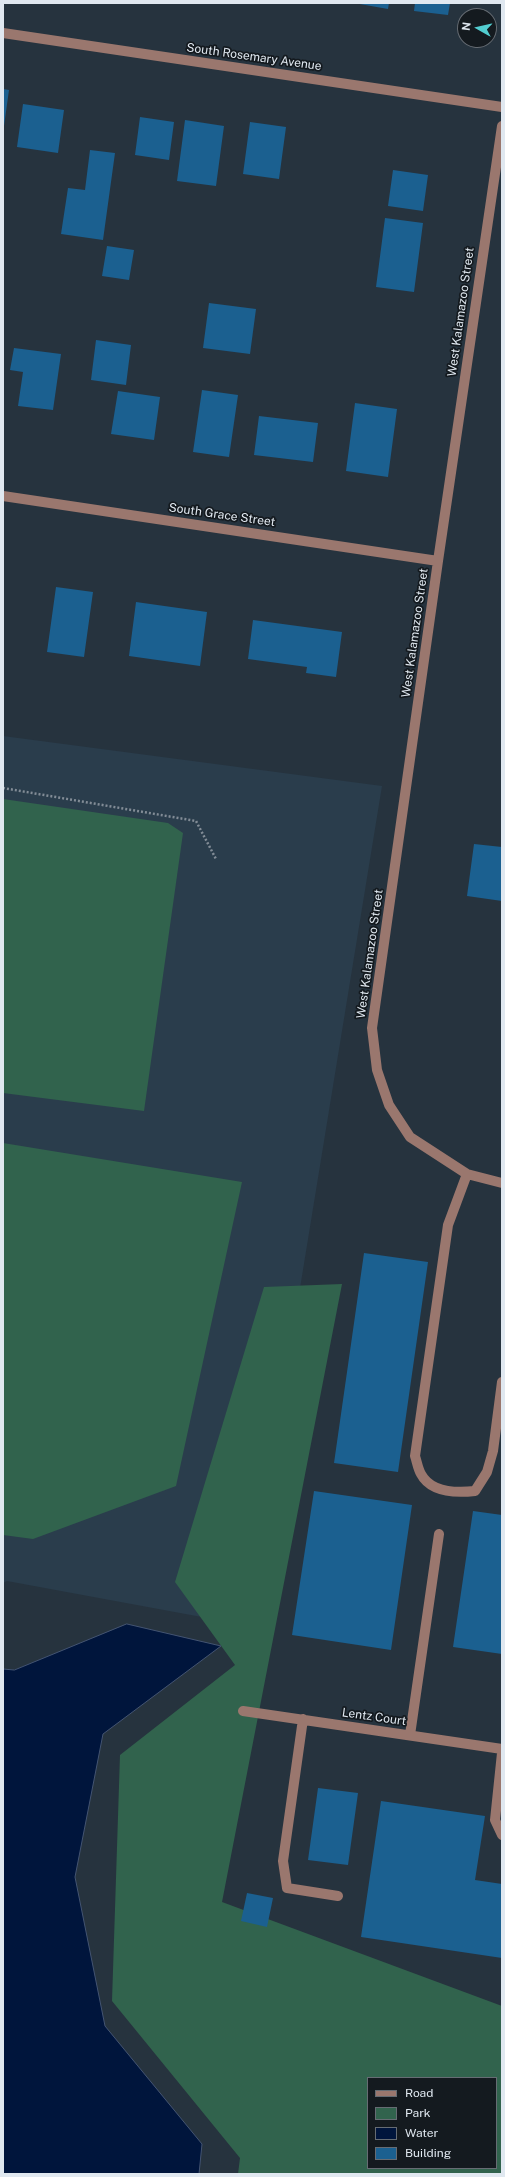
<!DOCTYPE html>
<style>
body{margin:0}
#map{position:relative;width:505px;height:2177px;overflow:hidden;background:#26333e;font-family:"Public Sans",sans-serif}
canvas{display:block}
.frame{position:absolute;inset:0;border:4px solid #e0e8f0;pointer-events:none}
.legend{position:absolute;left:367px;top:2077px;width:130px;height:92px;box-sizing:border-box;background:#141a1f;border:1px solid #666c73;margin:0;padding:5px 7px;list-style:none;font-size:12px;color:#e0e8f0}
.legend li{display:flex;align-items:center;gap:8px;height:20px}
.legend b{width:20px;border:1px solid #666c73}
.north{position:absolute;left:457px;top:8px;width:40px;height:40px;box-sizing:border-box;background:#141a1f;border:1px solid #666c73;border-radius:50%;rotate:278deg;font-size:11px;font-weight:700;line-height:16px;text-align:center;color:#e0e8f0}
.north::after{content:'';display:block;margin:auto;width:14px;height:18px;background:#52cdd0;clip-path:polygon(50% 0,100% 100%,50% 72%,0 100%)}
</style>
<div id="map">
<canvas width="505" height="2177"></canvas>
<div class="frame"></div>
<ul class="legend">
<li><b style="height:5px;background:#9a776e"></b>Road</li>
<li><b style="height:11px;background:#31634d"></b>Park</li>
<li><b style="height:11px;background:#00153c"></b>Water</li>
<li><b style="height:11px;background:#1b6090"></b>Building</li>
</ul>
<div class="north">N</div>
</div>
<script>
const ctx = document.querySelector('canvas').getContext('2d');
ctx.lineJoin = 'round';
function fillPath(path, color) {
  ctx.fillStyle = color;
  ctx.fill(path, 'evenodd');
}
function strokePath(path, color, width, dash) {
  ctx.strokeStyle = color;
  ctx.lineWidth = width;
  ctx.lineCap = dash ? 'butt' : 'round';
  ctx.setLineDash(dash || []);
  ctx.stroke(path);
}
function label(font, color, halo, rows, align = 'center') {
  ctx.font = font + ' "Public Sans",sans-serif';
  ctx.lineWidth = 3.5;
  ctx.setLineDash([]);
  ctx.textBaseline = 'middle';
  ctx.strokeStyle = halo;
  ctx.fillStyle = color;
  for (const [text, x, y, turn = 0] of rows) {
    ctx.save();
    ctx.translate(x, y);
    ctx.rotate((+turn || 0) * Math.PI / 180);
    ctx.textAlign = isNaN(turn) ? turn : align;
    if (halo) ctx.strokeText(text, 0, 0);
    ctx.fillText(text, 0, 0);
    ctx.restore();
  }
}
fillPath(new Path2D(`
 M3,736L382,786L245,1625L7,1581L3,1583Z`), '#2a3d4c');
fillPath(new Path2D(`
 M3,799L168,823L183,833L144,1111L3,1093Z
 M3,1143L242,1182L176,1486L33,1539L3,1535Z
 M342,1284L222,1902L502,2006V2174H238L240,2158L112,2001L120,1755L235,1665L175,1582L264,1287ZM368,2078H496V2168H368Z`), '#31634d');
const water = new Path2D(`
 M127,1624L221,1646L103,1734L75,1877L105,2026L202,2144L199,2174H3V1669L14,1670Z`);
fillPath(water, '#00153c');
strokePath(water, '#435472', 1);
fillPath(new Path2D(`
 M354,3H389L388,9Z
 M415,3H450L448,15L414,11Z
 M3,89L9,90L4,126L3,125Z
 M23,104L64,110L58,153L17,147Z
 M140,117L174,122L169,160L135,155Z
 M185,120L224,126L216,186L177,181Z
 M250,122L286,127L279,179L243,174Z
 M90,150L115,153L103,240L61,234L68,188L85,190Z
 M393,170L428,175L423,211L388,206Z
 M385,218L423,223L414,292L376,287Z
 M107,246L134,250L129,280L102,276Z
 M209,303L256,309L250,354L203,348Z
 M96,340L131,345L126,385L91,380Z
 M14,348L61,354L53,410L18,406L23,372L10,370Z
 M202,390L238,395L229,457L193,452Z
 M118,391L160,397L154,440L111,434Z
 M355,403L397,409L388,477L346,471Z
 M259,416L318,423L313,462L254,455Z
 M56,587L93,592L84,657L47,652Z
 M136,602L207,612L200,666L129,656Z
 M253,620L342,632L336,677L306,673L307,667L248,659Z
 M474,844L502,847V901L467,896Z
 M364,1253L428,1262L398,1472L334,1463Z
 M314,1491L412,1505L391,1650L292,1635Z
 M473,1511L502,1515V1654L453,1647Z
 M318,1788L358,1793L348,1865L308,1860Z
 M381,1801L485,1816L475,1880L502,1884V1958L361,1937Z
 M247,1893L273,1898L267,1927L241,1921Z`), '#1b6090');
strokePath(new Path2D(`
 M3,788L196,821L216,859`), '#828c96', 2.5, [2, 2]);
strokePath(new Path2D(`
 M3,33L502,107
 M502,126L438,561L372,1028L377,1070L389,1105L410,1137L467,1174L502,1183
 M3,496L438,561
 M467,1174L448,1225L415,1456C417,1462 418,1469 421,1474C431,1493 457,1493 475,1491L487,1472L493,1451L502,1382
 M243,1711L502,1749
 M303,1719L283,1861L287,1888L338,1896
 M410,1735L439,1534
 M502,1753L495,1820L502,1835`), '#9a776e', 10);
label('12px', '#e0e8f0', '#141a1f', [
 ["South Rosemary Avenue",254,57,8],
 ["West Kalamazoo Street",461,312,-82],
 ["South Grace Street",222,515,8],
 ["West Kalamazoo Street",415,633,-82],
 ["West Kalamazoo Street",370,954,-82],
 ["Lentz Court",374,1717,8]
]);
</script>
